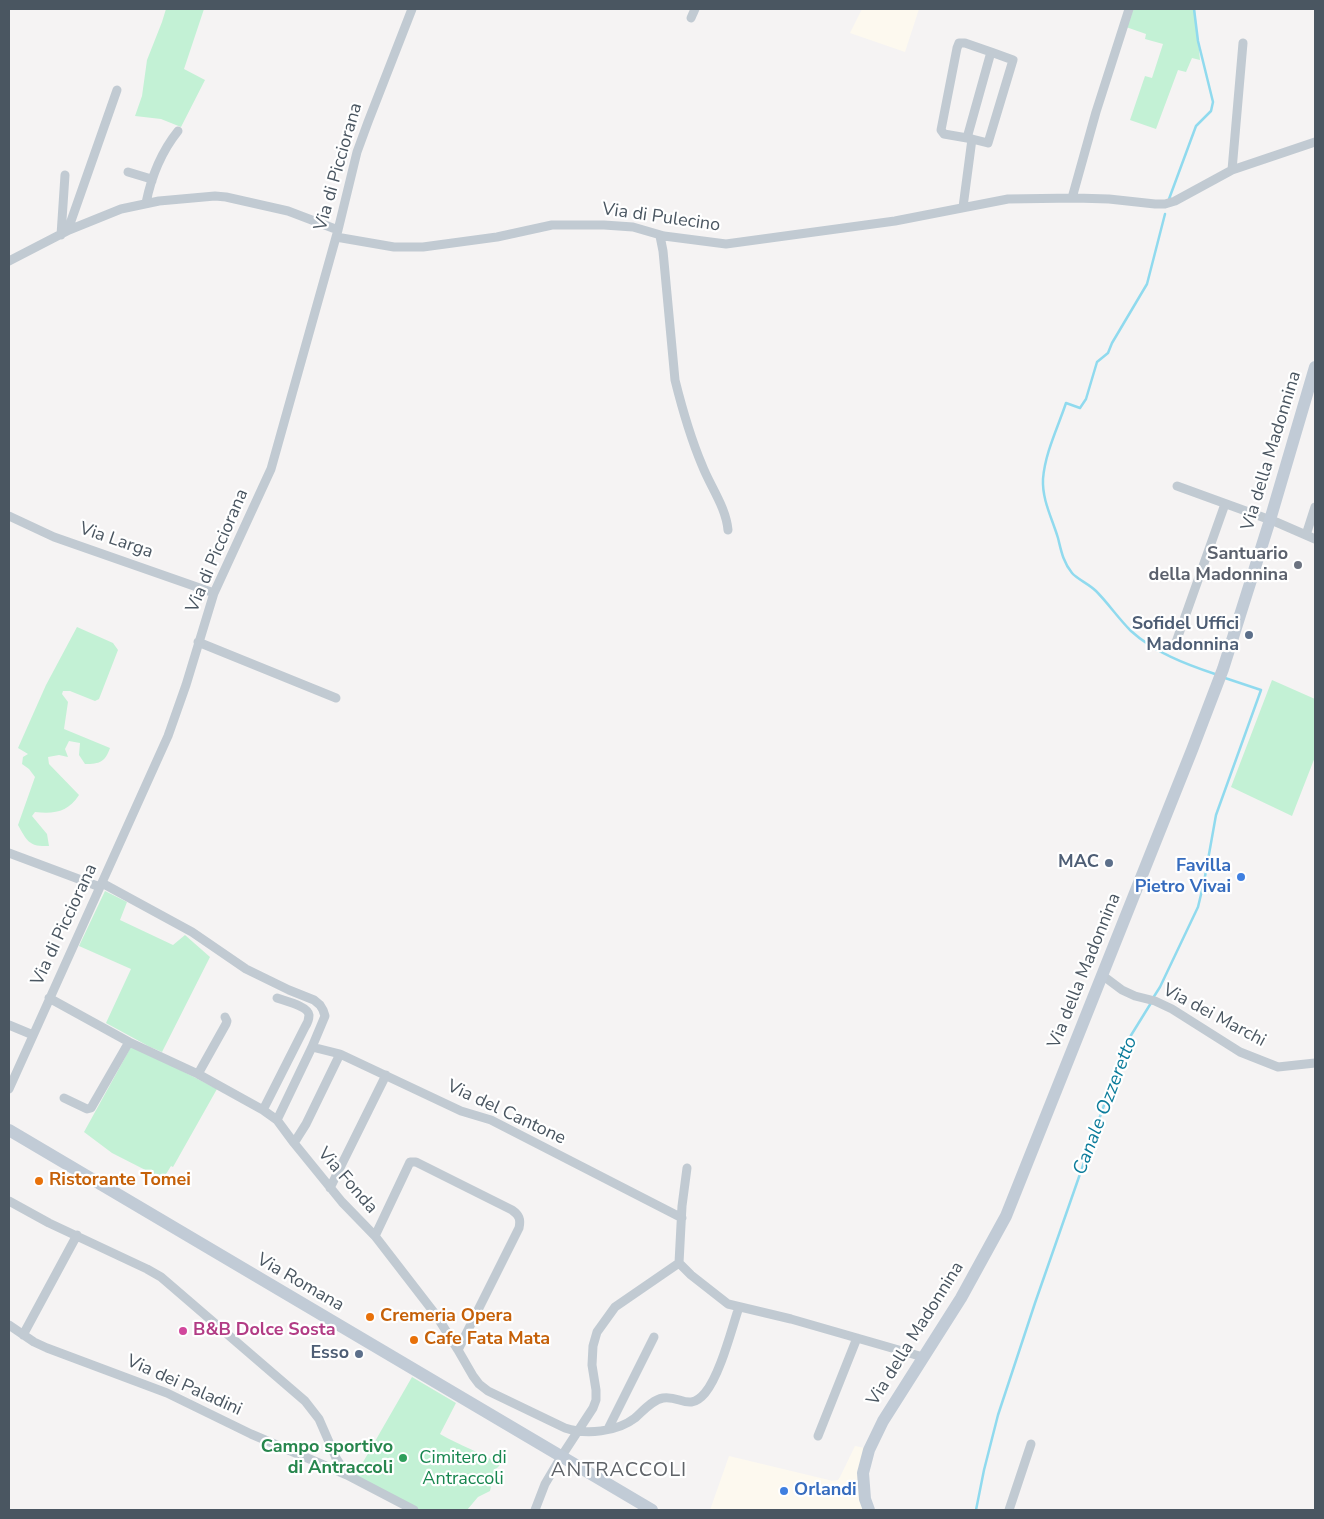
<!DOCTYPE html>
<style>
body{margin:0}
#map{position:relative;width:1324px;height:1519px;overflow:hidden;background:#f5f3f3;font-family:"Nunito Sans",sans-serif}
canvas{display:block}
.frame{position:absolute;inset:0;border:10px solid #4a5661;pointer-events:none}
</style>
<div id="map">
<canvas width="1324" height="1519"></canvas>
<div class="frame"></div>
</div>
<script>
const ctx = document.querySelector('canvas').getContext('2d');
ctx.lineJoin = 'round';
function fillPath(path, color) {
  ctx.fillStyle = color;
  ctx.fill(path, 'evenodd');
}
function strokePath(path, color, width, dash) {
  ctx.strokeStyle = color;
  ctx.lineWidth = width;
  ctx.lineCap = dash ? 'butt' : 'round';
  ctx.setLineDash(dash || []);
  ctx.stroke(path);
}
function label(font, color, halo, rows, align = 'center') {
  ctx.font = font + ' "Nunito Sans",sans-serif';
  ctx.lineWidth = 4.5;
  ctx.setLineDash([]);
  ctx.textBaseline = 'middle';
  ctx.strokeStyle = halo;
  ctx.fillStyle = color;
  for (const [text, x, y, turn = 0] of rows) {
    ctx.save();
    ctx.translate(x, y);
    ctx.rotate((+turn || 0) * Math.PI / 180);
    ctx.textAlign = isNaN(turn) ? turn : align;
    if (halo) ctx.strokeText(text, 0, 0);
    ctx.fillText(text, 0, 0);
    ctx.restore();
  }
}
fillPath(new Path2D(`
 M862,9H919L905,52L850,33Z
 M855,1446L865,1448L864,1510H710L729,1456L833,1481L838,1480L840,1477Z`), '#fdf9ef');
fillPath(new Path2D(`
 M166,9H204L184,69L205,80L181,127L161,119L135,116L142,96L147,60L162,22Z
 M1133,9H1195L1200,60L1192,58L1186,72L1178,70L1156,129L1130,120L1145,76L1152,78L1163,44L1145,39L1146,34L1126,27Z
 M77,627L113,643L118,650L99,699L95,701L70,691H63L62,694L68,702L64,729L110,748C105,762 100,764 85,764L79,755L80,743L69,741L65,749L68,757L59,755L48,757L49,764L79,795C68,812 55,814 35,812L32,816L47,834L49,846C29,847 27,841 18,825L35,777L29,769L22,764L23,757L28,754L18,748L46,685Z
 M1272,680L1315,699V757L1292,816L1231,787Z
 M105,891L127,902L120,920L173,945L185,935L210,957L162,1052L150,1047L106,1023L131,969L79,946Z
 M132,1045L217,1089L173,1167L171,1166L163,1179L112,1153L84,1132Z
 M412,1377L456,1403L440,1434C460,1446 482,1452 500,1465L495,1470L490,1491L478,1497L467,1510H420L355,1476Z`), '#c3f1d5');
strokePath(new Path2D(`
 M1169,199L1196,126L1211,111L1213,102L1198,41L1194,9
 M1165,214L1147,284L1112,343L1108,353L1097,362L1086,399L1080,408L1066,403C1058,427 1045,453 1043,479C1042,500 1052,518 1058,538C1061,550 1063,562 1072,573C1077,579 1089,584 1096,591C1108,603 1118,618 1131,631C1154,652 1185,664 1215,674
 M1153,998L1160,987L1198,907L1204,882L1216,815L1261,690L1225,678
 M976,1510L984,1470L998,1415L1035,1303L1125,1045L1151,1003`), '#90daee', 2.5);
strokePath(new Path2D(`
 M691,18L695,9
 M967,138L944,134L941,130L957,48L959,43H965L991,52
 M1232,170L1243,43
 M128,172L148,178L152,181
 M1072,198L1096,112L1129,9
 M146,203C151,178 162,151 178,131
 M963,207L972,139L988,143L1013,60L991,52L967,138L972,139
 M69,230L71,221L117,90
 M61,235L65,175
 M660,236L663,251L675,380C682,408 691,439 702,465C710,486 726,507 728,530
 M336,237L394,247H423L497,237L552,225H604L633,227L664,236L726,244L895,221L1008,199L1075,198L1109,199L1155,204H1165L1175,201L1232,170L1315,142
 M9,261L69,230L121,209L159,201L215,196L226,197L288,211L338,230
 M1177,486L1276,522L1315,539
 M9,516L54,537L214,593
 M1306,535L1315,507
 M198,642L336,698
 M1175,645L1225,504
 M9,853L100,887
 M102,883L192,932L246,969L289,990L314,1000L320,1005L323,1010L325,1016L312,1047L277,1120
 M1102,975L1122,990L1135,996L1155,1001L1172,1009L1240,1052L1278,1067L1315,1063
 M49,998L129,1042L198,1074L263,1110L277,1120L294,1143L342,1202L375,1236L436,1315L458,1350L473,1376L479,1384L488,1391L565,1428C586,1435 617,1432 635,1418C643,1411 652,1400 663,1398C680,1395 689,1412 705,1393C720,1375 731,1331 739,1307
 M9,1025L33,1035
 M312,1047L340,1054L461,1111L491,1120L682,1218
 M198,1074L226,1024L227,1021L225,1017
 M9,1089L168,736L186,685L214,593L271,469L338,230L357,152L368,122L412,9
 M64,1098L87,1109L91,1108L129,1042
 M263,1110L305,1027C307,1024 309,1019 309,1015C308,1006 285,1001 277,998
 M294,1143L306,1124L340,1054
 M687,1168L682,1206L679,1263L691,1275L728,1304L791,1319L923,1357
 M330,1188L386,1075
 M9,1201L49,1223L147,1269L161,1277L305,1401L319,1419L336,1458L347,1475
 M375,1236L410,1162H416L512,1210C519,1215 521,1219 519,1228L458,1350
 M9,1325L34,1342L47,1348L167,1393L251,1434L347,1475L414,1510
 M23,1335L77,1235
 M608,1429L654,1337
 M818,1436L857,1338
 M535,1510L545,1484L561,1457L593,1408L596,1400V1390L592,1365L593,1346L597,1332L615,1307L679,1263
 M1009,1510L1031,1444`), '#c1cad2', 9);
strokePath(new Path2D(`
 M9,1130L652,1510
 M869,1510L865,1499L863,1473L869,1450L883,1421L961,1298L1006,1216L1192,750L1223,669L1270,520L1315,367`), '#c1cbd6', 12);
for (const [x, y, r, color] of [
 [1298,565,5,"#6b7280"],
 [1249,635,5,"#5c6f8a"],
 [1109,863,5,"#5c6f8a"],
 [1241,877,5,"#3f7fe0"],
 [39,1181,5,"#e8710a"],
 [370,1317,5,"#e8710a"],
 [183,1331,5,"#d1479c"],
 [414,1340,5,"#e8710a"],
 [359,1354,5,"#5c6f8a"],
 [403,1458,5,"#2e9e5b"],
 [784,1491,5,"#3f7fe0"]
]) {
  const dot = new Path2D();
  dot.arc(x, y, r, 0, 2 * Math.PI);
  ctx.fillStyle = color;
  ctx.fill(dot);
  strokePath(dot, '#fff', 2);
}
label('18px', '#4a5661', '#fff', [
 ["Via di Picciorana",339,167,-74],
 ["Via di Pulecino",661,218,8],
 ["Via della Madonnina",1272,451,-73],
 ["Via Larga",116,541,19],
 ["Via di Picciorana",218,551,-67],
 ["Via di Picciorana",65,925,-65],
 ["Via della Madonnina",1085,971,-68],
 ["Via dei Marchi",1214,1016,28],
 ["Via del Cantone",506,1113,25],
 ["Via Fonda",347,1181,49],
 ["Via Romana",300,1283,30],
 ["Via della Madonnina",916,1334,-58],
 ["Via dei Paladini",184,1386,24]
]);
label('bold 18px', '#5b616d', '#fff', [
 ["Santuario",1288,555],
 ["della Madonnina",1288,576]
], 'right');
label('bold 18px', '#4e5e75', '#fff', [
 ["Sofidel Uffici",1239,625],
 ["Madonnina",1239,646],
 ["MAC",1099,863],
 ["Esso",349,1354]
], 'right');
label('bold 18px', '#366cbe', '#fff', [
 ["Favilla",1231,867],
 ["Pietro Vivai",1231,888],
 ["Orlandi",794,1491,"left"]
], 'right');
label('bold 18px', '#c56008', '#fff', [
 ["Ristorante Tomei",49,1181],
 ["Cremeria Opera",380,1317],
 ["Cafe Fata Mata",424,1340]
], 'left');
label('bold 18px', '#b23c85', '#fff', [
 ["B&B Dolce Sosta",193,1331]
], 'left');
label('bold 18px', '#27864d', '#fff', [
 ["Campo sportivo",393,1448],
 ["di Antraccoli",393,1469]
], 'right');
label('18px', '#17864f', '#fff', [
 ["Cimitero di",463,1459],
 ["Antraccoli",463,1480]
]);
label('italic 19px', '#0c7c9b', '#fff', [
 ["Canale Ozzeretto",1106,1106,-69]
]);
ctx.letterSpacing = '1px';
label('20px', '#5f6368', '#fff', [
 ["ANTRACCOLI",619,1471]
]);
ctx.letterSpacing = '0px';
</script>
